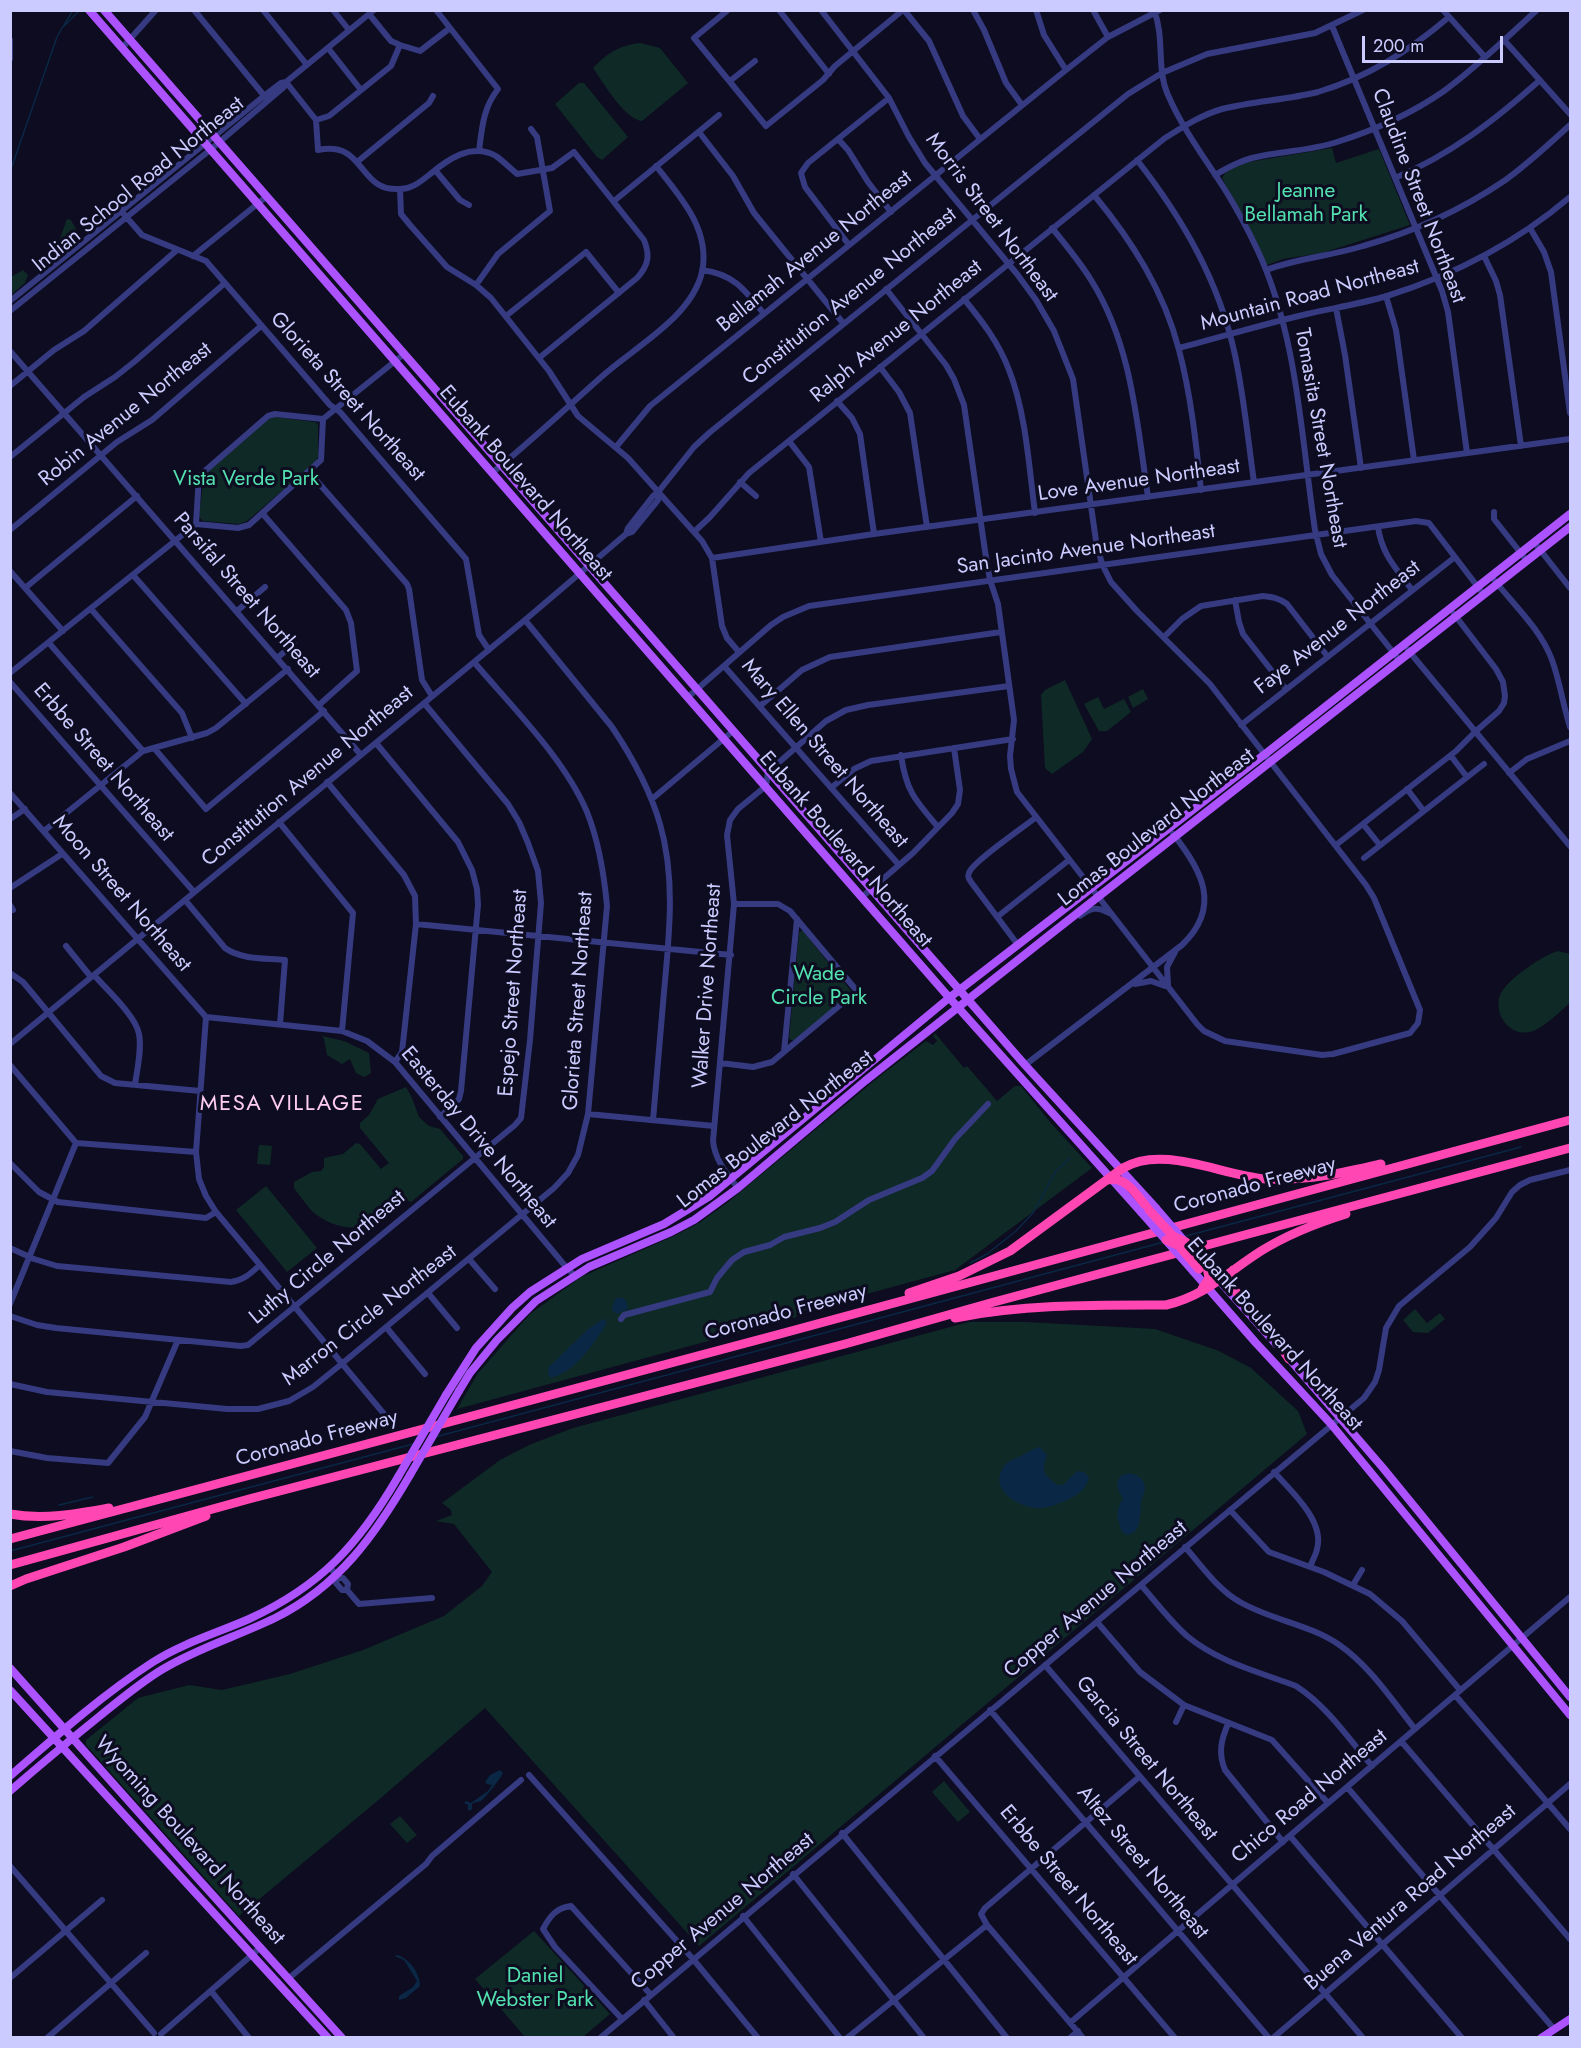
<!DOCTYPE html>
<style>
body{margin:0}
#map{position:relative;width:1581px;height:2048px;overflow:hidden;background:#0d0c20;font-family:Jost,sans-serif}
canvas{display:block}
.frame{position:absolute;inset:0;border:12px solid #cbcbff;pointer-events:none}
.scale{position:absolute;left:1362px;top:36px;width:141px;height:27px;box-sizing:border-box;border:3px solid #cbcbff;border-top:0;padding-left:8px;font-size:18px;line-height:21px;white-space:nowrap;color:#cbcbff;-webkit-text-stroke:4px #0d0c20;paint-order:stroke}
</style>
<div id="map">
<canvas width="1581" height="2048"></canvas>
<div class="frame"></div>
<div class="scale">200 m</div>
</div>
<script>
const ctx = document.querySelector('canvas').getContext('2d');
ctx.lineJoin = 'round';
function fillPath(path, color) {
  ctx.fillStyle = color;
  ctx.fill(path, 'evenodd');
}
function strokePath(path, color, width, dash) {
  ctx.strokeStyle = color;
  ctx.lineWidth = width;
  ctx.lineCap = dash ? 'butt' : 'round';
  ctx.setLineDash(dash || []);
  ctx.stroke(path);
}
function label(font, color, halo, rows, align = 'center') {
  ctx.font = font + ' Jost,sans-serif';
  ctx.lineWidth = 6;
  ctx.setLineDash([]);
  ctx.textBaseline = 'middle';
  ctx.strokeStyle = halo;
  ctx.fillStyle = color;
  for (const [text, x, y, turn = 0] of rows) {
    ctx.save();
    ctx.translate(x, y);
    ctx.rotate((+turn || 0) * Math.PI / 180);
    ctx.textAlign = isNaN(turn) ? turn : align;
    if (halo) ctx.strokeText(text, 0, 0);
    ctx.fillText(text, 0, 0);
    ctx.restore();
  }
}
fillPath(new Path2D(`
 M640,43L660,48L688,83L642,121C624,119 603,82 593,68C607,53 620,45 640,43Z
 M579,83H584L628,137L602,160L597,157L555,104Z
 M1332,148L1336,163L1379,149L1410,225L1322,253L1283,259L1267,265L1222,178L1225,173L1243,163Z
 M67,219L71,220L81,238L77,242L65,240L61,243L59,241Z
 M23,270L28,275L25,283L11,295V277Z
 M275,417L315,422L318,424V456L316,462L247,521L239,524L203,521L199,517L204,475L269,419Z
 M1065,680L1092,739L1083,752L1052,774L1045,768L1041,695L1045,690Z
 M1143,689L1148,699L1133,708L1128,697Z
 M1098,697L1104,709L1124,699L1131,712L1107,731H1099L1084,704Z
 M801,931H803L851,991L850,995L794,1040H791L789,1038L799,933Z
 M1558,951L1570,954V1003C1559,1012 1546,1026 1533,1031C1511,1039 1493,1015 1500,995C1506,980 1543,955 1558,951Z
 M935,1033L964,1068L967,1066L997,1101L1015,1086H1021L1050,1122L1092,1168L955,1270L796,1313L797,1317L457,1409L478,1373L530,1314L581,1277L674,1236L699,1223L727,1203L880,1076L926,1041L933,1045L937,1041L933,1036Z
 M322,1036L344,1041L369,1053L371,1073L364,1077L356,1073L350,1059L342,1064L327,1055L324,1039Z
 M406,1087L412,1098L419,1117L429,1126L440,1129L463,1156V1159L411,1202L406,1200C397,1207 387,1217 376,1223C355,1233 327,1226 311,1210C305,1203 299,1195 294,1188V1182L312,1172L321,1171L324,1167V1158L343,1154L356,1143L360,1144L381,1169L389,1163L360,1128V1123L369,1115L378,1099Z
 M259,1145L272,1146L270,1165L257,1164Z
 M266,1186L317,1248L287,1272L236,1210Z
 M1415,1309L1427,1323L1440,1313L1445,1319L1428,1333L1413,1332L1403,1320Z
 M969,1322H1026L1155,1329L1219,1351L1251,1368L1298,1411L1307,1434L699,1946L485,1708L382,1797L239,1916L86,1745V1740L138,1698L189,1685L222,1690L290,1674L363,1650L444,1616L482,1586L492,1572L454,1524L436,1521L452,1515L451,1510L442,1503L500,1460L529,1445L573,1428Z
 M944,1781L970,1812L958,1822L932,1792Z
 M400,1816L417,1835L407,1843L390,1824Z
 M534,1931L610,2014L583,2037H525L475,1979Z`), '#0f2a26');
fillPath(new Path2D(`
 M616,1298H623L626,1301L628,1309L617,1314L613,1311L612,1307Z
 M603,1319L607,1322L605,1326C591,1347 576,1371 551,1378L548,1374L549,1367L587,1330Z
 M1040,1447L1047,1455C1041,1473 1044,1474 1057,1485H1063L1077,1471L1084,1472L1089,1478C1085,1490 1079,1494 1067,1500C1060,1503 1049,1508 1041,1508C1021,1509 987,1490 1004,1466C1007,1462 1014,1459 1019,1457C1026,1453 1032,1449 1040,1447Z
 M1129,1473C1140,1475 1148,1482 1144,1493C1142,1501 1142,1495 1141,1502C1140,1514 1142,1533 1127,1535L1122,1532C1117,1517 1115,1512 1123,1498L1119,1492L1117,1482L1121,1476Z
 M500,1770L503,1773C501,1778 485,1798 481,1801C478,1802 474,1802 472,1804V1809L468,1811V1805L464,1803L466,1801L471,1803L488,1791L492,1785L487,1784L485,1782L490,1775Z
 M398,1955C410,1960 420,1973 420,1986L406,1998L399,2000V1996L413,1987L417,1981L404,1960L394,1956Z`), '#0a2745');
strokePath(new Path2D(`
 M64,25L73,10
 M10,172L57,37L62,28L80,10
 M1186,1236L1521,1147
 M970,1263L987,1254L1016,1231L1033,1213L1056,1171L1070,1158
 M435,1437L1164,1242
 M59,1505L93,1497
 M10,1551L413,1444`), '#0a2745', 1.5);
strokePath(new Path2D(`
 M194,10L266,98
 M263,10L307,65
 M333,10L349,30
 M436,10L498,89C483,108 482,128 479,151
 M728,10L694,38L766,126L823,80L835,66L903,10
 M779,10L829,74
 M821,10L889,98L909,137L925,163L1017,274L1036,300L1054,331L1073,379L1096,541L1102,564L1111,582L1137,611L1210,684L1366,885L1374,898L1420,1010L1418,1023L1410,1033L1333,1054L1322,1055L1225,1041L1204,1031L1197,1024L1024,801L1017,792L1011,769L1010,756L1014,720L998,604L990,580L985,551L964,405L954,379L946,365L886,289
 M904,10L929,41L963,116L980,139
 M973,10L984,30L1006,83L1022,105
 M1036,10L1044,35L1066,70
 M1093,10L1108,37
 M1154,10C1165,38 1156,68 1168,95C1183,130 1207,161 1227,193C1238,211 1248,230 1257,249C1298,336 1301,437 1315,530L1321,554L1332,575L1400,661
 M1443,10L1485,57
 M369,14L391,41L400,45
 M1332,26L1442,291L1448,312L1467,453
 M10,40V59
 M1504,40L1570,114
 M122,48L156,10
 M328,48L361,90
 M730,81L755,61
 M286,82L316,120L318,150C366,140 357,192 400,189C412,189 420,182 429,175C447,160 471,142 496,156C503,161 510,168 517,174L552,168L574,152L644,240C650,255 649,265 637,278L539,358
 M316,120L329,116L391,66L400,45L420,51L450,28
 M699,132L733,176L754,213L843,323
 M838,139L848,150L868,182L891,212
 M1137,160C1183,219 1219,281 1235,355C1244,397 1248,440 1254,482
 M357,162L429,103L433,96
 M435,170L460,200L469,205
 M1215,175C1227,168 1239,161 1252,158C1280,151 1310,151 1337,142C1375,130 1411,114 1444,91C1477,67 1506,38 1537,10
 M1395,178C1450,155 1495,120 1540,80
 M400,189L401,214L410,225L447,267L476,285L491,298L549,371L578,416L628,458L702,541L712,558L722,626L727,638L739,652
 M1094,195C1132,241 1164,291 1179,350C1191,395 1196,443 1201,490
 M614,201L719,115
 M122,212L142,235L206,261L330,405L340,412L466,559L479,635L489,650
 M1052,228C1066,245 1080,262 1091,280C1132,345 1137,423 1148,497
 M1530,228L1544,252L1551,272L1570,413
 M849,245L805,187L801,173L808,163L889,98
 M193,256L266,197
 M1484,256L1496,281L1500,295L1521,446
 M702,270C734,274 745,290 764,314
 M1266,270C1298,258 1331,256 1363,246C1413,232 1461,210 1504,181C1528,164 1549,144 1570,125
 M476,285L498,254L550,211L537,137L531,129
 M1386,296L1396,330L1414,460
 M964,299C982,321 999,343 1009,370C1026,413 1029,467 1035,513
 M10,301L264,96L281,83L286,82L374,10
 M1336,308L1345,355L1361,468
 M10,311L210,150L284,87L286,82
 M506,316L586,252L619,293
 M1179,348C1221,337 1264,324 1307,314C1333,308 1360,304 1387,296C1454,275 1517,242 1570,197
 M10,351L361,755
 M880,367L899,392L910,413L927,527
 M10,386L54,350L84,331L177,250
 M837,401L852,418L860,434L874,534
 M789,441L809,467L821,542
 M616,447L650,406L1066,70L1108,37L1160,10
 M10,457L84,397L115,377L134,362L225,283
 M309,472L407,584L409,589L422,680L432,696
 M492,473C529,443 563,411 599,379C632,348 691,319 702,272C711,230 680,196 656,166
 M740,482L756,496
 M1494,512V519L1527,561
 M262,513L346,610L351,623L357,671L319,705
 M196,524L199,476L268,416L275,414L323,419
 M1378,527C1382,555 1396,568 1412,590
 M10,530L117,442L152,420L261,326
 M694,532L710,517L749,473L1165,138C1183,127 1201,115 1222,109C1254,101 1286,100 1318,92C1368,77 1409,51 1449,17
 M626,534L628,528L653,496L659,491L694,447L709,433L1128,94L1162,73L1207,54L1315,33L1363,10
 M1534,542L1570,588
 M712,558L874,534L1570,439
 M10,571L63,631
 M133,575L246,704
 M1495,581C1515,606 1541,630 1552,660C1560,682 1563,705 1570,727
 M25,588L137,496
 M1235,600L1239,622L1243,634L1286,689
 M91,609L182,713L192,738
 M237,611L265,587
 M525,620L612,727C632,757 650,789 660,824C676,879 669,937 664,992C660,1035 657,1077 653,1120
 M1164,637L1182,619L1201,606L1263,596C1272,597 1279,598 1287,604L1328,657
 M49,643L143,751
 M1408,650L1570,846
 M277,658L294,644
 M724,666L899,865
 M10,673L196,524L238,528L249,525L321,460L323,419L404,354
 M10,682L194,892
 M688,697L771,625L783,617L809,606L1416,521L1429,523L1484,595
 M760,706L802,670L830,657L1001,632
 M1241,725L1455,557
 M376,743L458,842L472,870L477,889L478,905L461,1091L459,1099L440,1117
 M154,748L206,809L324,711
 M901,755C906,791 915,800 938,827
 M1451,756L1467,777
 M1509,773L1527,759L1570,741
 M327,782L404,875L415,896L416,924L402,1052L395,1062
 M831,788L854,769L871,761L1013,739
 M1407,789L1423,810
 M10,793L206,1017
 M652,799L733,731
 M10,819L25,809
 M279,822L353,913L342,1031
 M1363,824L1379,844
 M44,831L143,751L207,733L216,728L288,669
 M1336,845L1456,751L1475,732L1499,711L1504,703L1505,696L1503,682L1496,669L1454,614
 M1364,858L1484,764
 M10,888L62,854
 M862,897L913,853L952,813L958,804L960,790L954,748
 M185,900L225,948C242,960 265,958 285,960L280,1024
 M10,905L13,910
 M1080,916C1090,908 1097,906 1109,913
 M997,917L1069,860
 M416,924L731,955
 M1018,945L971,882C969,878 967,878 969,873C971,863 1024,827 1035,818
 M66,946L91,977
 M10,973L23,982L101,1076L115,1083L200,1091
 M94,975C106,989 136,1016 139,1034C142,1050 137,1069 135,1085
 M1135,984L1151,981L1165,986
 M1168,985L1167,967L1175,952
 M206,1017L342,1031L367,1041L395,1062L566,1267L574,1275
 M206,1017L196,1152L199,1179L206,1196L216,1212L384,1414
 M10,1044L525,620L626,534L632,532L658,500L659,492
 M784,1052L797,919
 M720,1063L753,1067L772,1062L857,991L790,911L778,904H734
 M10,1065L76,1143L196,1152
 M1025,1065L1182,945C1222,907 1202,870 1173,834
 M588,1114L714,1126
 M10,1163L39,1192L58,1202L206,1218L216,1212
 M738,1188C726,1173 715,1160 713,1141L734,904L727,835L730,820L738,809L766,786L768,772L826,721L846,710L868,705L1009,686
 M10,1248L34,1259L57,1266L231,1282C243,1281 251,1273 260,1265
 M469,1259L495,1289
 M428,1293L457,1328
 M10,1304L76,1143
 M10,1316L37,1325L56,1328L241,1346L248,1345L515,1125L521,1118L530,1040L541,903L538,871L528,843L519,822L508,804L424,703
 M621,1319L624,1315L710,1292L717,1278L732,1260L744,1252L770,1245L784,1237L820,1228L835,1222L869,1200L922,1178L932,1171L955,1139L988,1104
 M386,1327L425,1374
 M10,1384L47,1392L227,1409H258L289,1401L313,1387L339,1366L554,1188L568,1173L578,1155L588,1114L607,906C604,873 599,842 587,812C564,758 512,707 474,662
 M10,1451L47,1458L108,1463L145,1417L178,1340
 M1274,1472C1291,1491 1325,1521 1317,1549C1316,1555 1312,1561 1310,1567
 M1230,1510L1269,1552L1324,1572L1370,1594L1402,1621L1460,1690
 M1185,1547C1202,1566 1218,1590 1240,1602C1271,1620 1308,1624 1338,1644C1369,1665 1392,1700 1415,1729
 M330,1566L337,1578L336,1583L342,1590H347
 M337,1578H343L348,1584L347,1590L359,1604L432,1598
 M1141,1585C1156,1602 1170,1621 1187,1636C1218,1662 1259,1672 1296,1686C1327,1706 1348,1738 1372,1766
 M1353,1585L1362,1570
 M1097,1622L1140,1672L1184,1705L1272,1740L1328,1803
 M1045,1665L1363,2038
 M1455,1695L1570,1829
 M990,1710L1269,2038
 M1176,1722L1184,1705
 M1228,1724C1221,1740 1218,1753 1225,1770L1283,1842
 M1401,1741L1570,1939
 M935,1756L1175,2038
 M529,1775L693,1959L758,2038
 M1347,1787L1554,2029
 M842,1833L1007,2038
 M1290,1836L1462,2038
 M10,1866L154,2033
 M793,1874L924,2038
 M743,1916L840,2038
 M10,1978L102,1900
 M289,1978L426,1864L432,1856L521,1780
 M211,1991L249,2038
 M644,2000L674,2038
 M622,2019L555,1947L543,1929C550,1916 556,1908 571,1906L651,1995
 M1071,2022L1570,1597
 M161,2034L261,1947
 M47,2038L146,1953
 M600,2038L1364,1398L1375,1382L1379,1370L1386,1328L1399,1306L1470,1247L1496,1218L1512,1192L1520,1185L1530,1180L1570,1170
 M847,2038L987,1925
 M1070,2038L1078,2031
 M1083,2038L987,1925L981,1914L985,1908L1139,1777
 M1273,2038L1570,1784`), '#353a81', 6);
strokePath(new Path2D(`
 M89,10L946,994L1141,1212
 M104,10L1025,1065L1156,1208
 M1207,1267L1276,1344
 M1193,1271L1256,1343L1331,1424L1570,1715
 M1285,1354L1383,1468L1570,1697
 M459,1391L470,1373L497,1340L536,1301L589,1267L671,1232L694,1220L738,1188L865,1081L1052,933L1570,527
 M446,1395L476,1348L512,1308L530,1292L582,1259L664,1224L710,1196L949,998L1269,751L1570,514
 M10,1668L191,1871L342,2038
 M10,1690L328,2038
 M10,1776C56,1736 102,1695 153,1662C183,1643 217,1633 249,1619C321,1586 359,1544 398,1477
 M10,1791C40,1765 70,1740 101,1715C121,1699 141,1682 163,1669C198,1648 238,1636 275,1618C339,1586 375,1535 410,1475
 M1541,2038L1570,2019`), '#ac52ff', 8);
strokePath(new Path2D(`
 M1108,1180C1126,1175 1139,1198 1149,1210
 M1233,1270L1228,1277L1229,1284L1273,1334L1289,1359
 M1202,1289L1209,1278L1207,1267
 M909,1293L959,1276L1010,1251L1123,1168C1164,1144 1222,1176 1267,1179C1307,1181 1343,1173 1381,1164
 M955,1318C1024,1304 1096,1305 1166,1305C1205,1296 1228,1272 1261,1251C1287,1235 1317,1223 1346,1214
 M10,1514C43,1520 77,1514 109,1508
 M10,1539L780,1334L1570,1120
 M10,1565L249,1499L845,1344L994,1302L1570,1148
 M10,1586L26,1579L124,1547L206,1516`), '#ff46b2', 9);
strokePath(new Path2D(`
 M1156,1208L1207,1267
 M1141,1212L1193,1271
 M410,1475L459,1391
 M398,1477L446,1395`), '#ac52ff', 8);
strokePath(new Path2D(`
 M1149,1210L1173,1236L1186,1242
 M1166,1240L1179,1246L1199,1269`), '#ff46b2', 9);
label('21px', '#cbcbff', '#0d0c20', [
 ["Indian School Road Northeast",139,185,-39],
 ["Claudine Street Northeast",1418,196,69],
 ["Morris Street Northeast",991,218,53],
 ["Bellamah Avenue Northeast",815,252,-39],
 ["Mountain Road Northeast",1310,296,-15],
 ["Constitution Avenue Northeast",850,297,-39],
 ["Ralph Avenue Northeast",897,332,-39],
 ["Glorieta Street Northeast",347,397,48],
 ["Robin Avenue Northeast",126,415,-39],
 ["Tomasita Street Northeast",1320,438,80],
 ["Love Avenue Northeast",1139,481,-8],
 ["Eubank Boulevard Northeast",525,484,49],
 ["San Jacinto Avenue Northeast",1086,550,-8],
 ["Parsifal Street Northeast",246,596,49],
 ["Faye Avenue Northeast",1338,628,-38],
 ["Mary Ellen Street Northeast",824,754,49],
 ["Erbbe Street Northeast",103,763,49],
 ["Constitution Avenue Northeast",308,777,-40],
 ["Lomas Boulevard Northeast",1157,828,-38],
 ["Eubank Boulevard Northeast",845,850,49],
 ["Moon Street Northeast",121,894,49],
 ["Walker Drive Northeast",708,986,-86],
 ["Espejo Street Northeast",514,993,-86],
 ["Glorieta Street Northeast",579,1001,-86],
 ["Lomas Boulevard Northeast",776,1130,-38],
 ["Easterday Drive Northeast",478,1138,50],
 ["Coronado Freeway",1255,1186,-15],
 ["Luthy Circle Northeast",328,1258,-40],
 ["Coronado Freeway",786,1313,-15],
 ["Marron Circle Northeast",370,1316,-38],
 ["Eubank Boulevard Northeast",1274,1335,48],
 ["Coronado Freeway",317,1439,-15],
 ["Copper Avenue Northeast",1096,1600,-40],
 ["Garcia Street Northeast",1146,1759,50],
 ["Chico Road Northeast",1310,1797,-40],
 ["Wyoming Boulevard Northeast",189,1841,48],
 ["Altez Street Northeast",1142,1863,50],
 ["Erbbe Street Northeast",1068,1886,50],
 ["Buena Ventura Road Northeast",1411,1898,-41],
 ["Copper Avenue Northeast",723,1912,-40]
]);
label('21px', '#53e2af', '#0d0c20', [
 ["Jeanne",1306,192],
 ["Bellamah Park",1306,216],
 ["Vista Verde Park",246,480],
 ["Wade",819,975],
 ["Circle Park",819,999],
 ["Daniel",535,1977],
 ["Webster Park",535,2001]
]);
ctx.letterSpacing = '1.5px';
label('22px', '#ffcdf2', '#0d0c20', [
 ["MESA VILLAGE",282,1105]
]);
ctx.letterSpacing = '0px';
</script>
